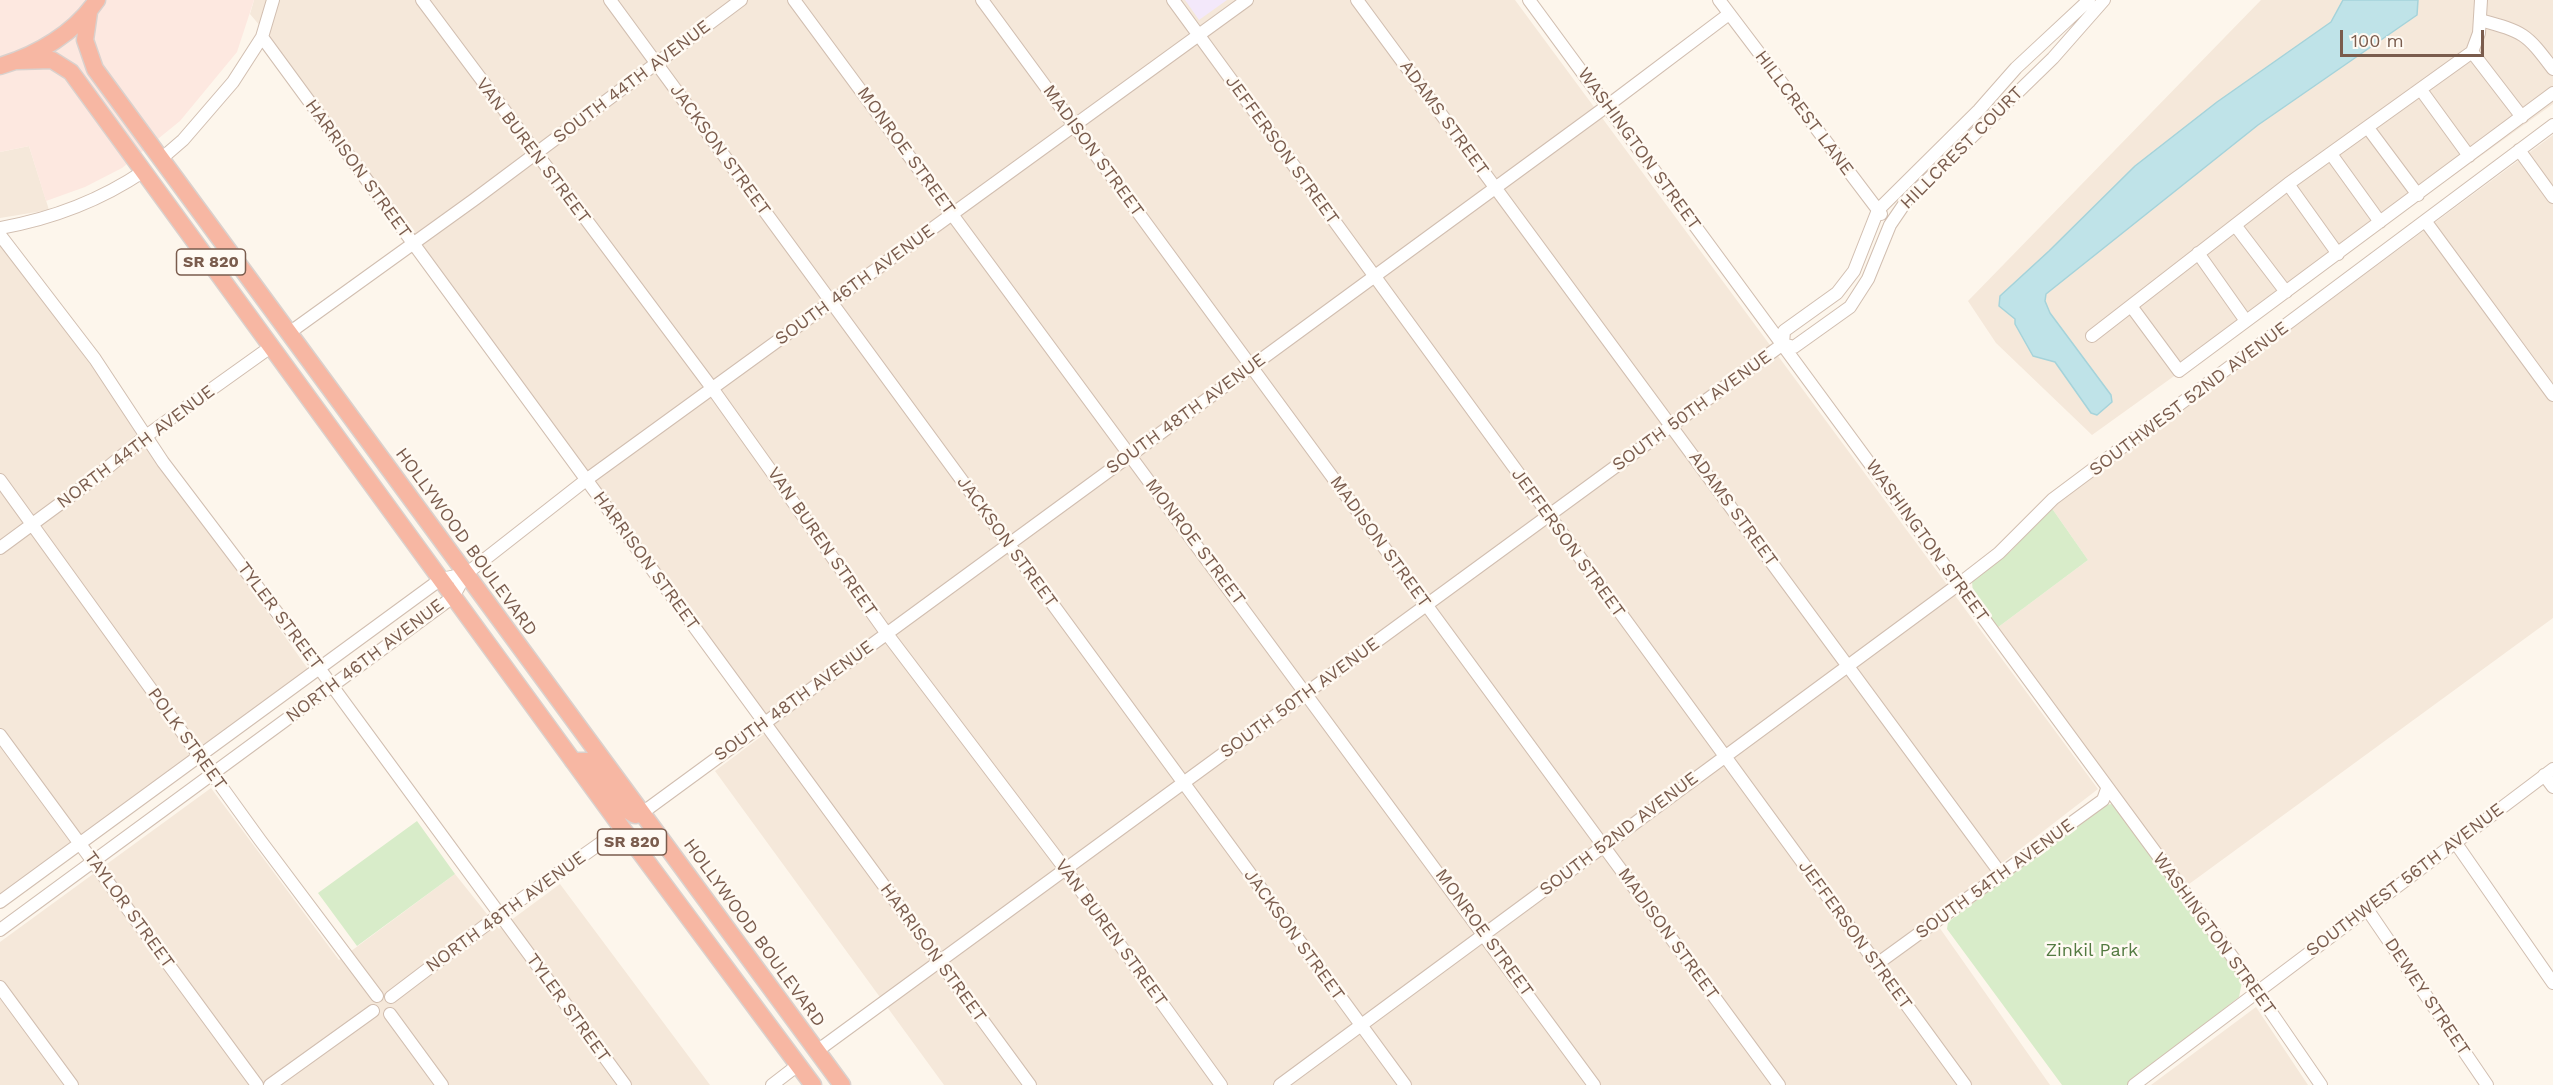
<!DOCTYPE html>
<style>
body{margin:0}
#map{position:relative;width:2553px;height:1085px;overflow:hidden;background:#fdf6ec;font-family:"Work Sans",sans-serif}
canvas{display:block}
.scale{position:absolute;left:2340px;top:30px;width:144px;height:27px;box-sizing:border-box;border:3px solid #7a5c4d;border-top:0;padding-left:8px;font-size:18px;line-height:21px;white-space:nowrap;color:#7a5c4d;-webkit-text-stroke:4px #fffaf3;paint-order:stroke}
</style>
<div id="map">
<canvas width="2553" height="1085"></canvas>
<div class="scale">100 m</div>
</div>
<script>
const ctx = document.querySelector('canvas').getContext('2d');
ctx.lineJoin = 'round';
function fillPath(path, color) {
  ctx.fillStyle = color;
  ctx.fill(path, 'evenodd');
}
function strokePath(path, color, width, dash) {
  ctx.strokeStyle = color;
  ctx.lineWidth = width;
  ctx.lineCap = dash ? 'butt' : 'round';
  ctx.setLineDash(dash || []);
  ctx.stroke(path);
}
function label(font, color, halo, rows, align = 'center') {
  ctx.font = font + ' "Work Sans",sans-serif';
  ctx.lineWidth = 5;
  ctx.setLineDash([]);
  ctx.textBaseline = 'middle';
  ctx.strokeStyle = halo;
  ctx.fillStyle = color;
  for (const [text, x, y, turn = 0] of rows) {
    ctx.save();
    ctx.translate(x, y);
    ctx.rotate((+turn || 0) * Math.PI / 180);
    ctx.textAlign = isNaN(turn) ? turn : align;
    if (halo) ctx.strokeText(text, 0, 0);
    ctx.fillText(text, 0, 0);
    ctx.restore();
  }
}
fillPath(new Path2D(`
 M254,0H1515L2098,789L1932,917L2050,1085H944L715,771L775,726L276,45L250,14Z
 M2261,0H2553V104L2092,435L1996,343L1968,301Z
 M2553,135V618L2185,887L1997,628L2088,560L2051,507Z
 M29,146L49,210L0,218V152Z
 M0,238L308,669L0,895Z
 M211,788L339,960L455,874L499,929L560,884L710,1085H0V942Z
 M2256,1007L2308,1085H2151Z`), '#f5e8da');
fillPath(new Path2D(`
 M0,0H254L237,52L180,121L122,168L85,187L46,201L29,146L0,152Z`), '#fde8e0');
fillPath(new Path2D(`
 M1185,0H1227L1199,20Z`), '#f3e8fa');
fillPath(new Path2D(`
 M2051,507L2088,560L1997,628L1973,594L1972,581L2011,551Z
 M2113,804L2242,982L2239,997L2127,1085H2062L1947,929L1948,922L2102,805Z
 M417,821L455,874L357,946L318,893Z`), '#d8ecc9');
const water = new Path2D(`
 M2343,0H2418L2417,15L2258,125L2046,294L2045,301L2050,313L2111,395L2112,402L2097,415L2091,413L2055,362L2033,356L2015,324V319L1999,306L2000,296L2049,251L2135,166L2217,102L2331,22Z`);
fillPath(water, '#bfe3e8');
strokePath(water, '#a5d3da', 1.5);
const minor = new Path2D(`
 M422,0L712,388L887,634L1066,870L1221,1085
 M610,0L1405,1085
 M794,0L1594,1085
 M982,0L1779,1085
 M1173,0L1965,1085
 M1357,0L2001,874
 M1529,0L2242,970L2321,1085
 M1719,0L1881,214
 M2480,20C2524,32 2526,33 2553,69
 M262,37L1030,1085
 M2472,52L2522,117
 M2421,90L2469,156
 M2368,128L2418,195
 M2519,150L2553,197
 M2331,154L2380,222
 M161,159L183,140L233,82L262,37L273,0
 M2288,184L2338,254
 M2426,222L2553,395
 M2235,225L2286,292
 M0,228C51,219 101,200 144,171
 M0,235L95,359L163,462L319,668L625,1085
 M2198,253L2246,321
 M2131,306L2179,371L2553,93
 M289,333L475,199L741,0
 M2092,336L2288,184L2472,52L2479,33L2481,0
 M1783,344L1794,347L1850,307L1868,279L1890,225L1907,200L2053,58L2104,0
 M1783,344L1784,331L1837,293L1854,271L1878,210L1979,110L2016,68L2089,0
 M0,480L260,840L377,996
 M0,548L95,478L146,436L272,346
 M0,735L257,1085
 M2544,775L2553,787
 M642,813L1607,106L1729,14
 M2455,842L2553,983
 M0,902L441,579L466,574
 M2367,909L2487,1085
 M0,930L453,597L466,574L586,480L1247,0
 M1877,964L2103,800L2107,789
 M0,987L72,1085
 M391,997L499,915L622,828
 M390,1014L442,1085
 M817,1051L1783,344
 M270,1085L373,1011
 M772,1085L798,1065
 M1280,1085L1959,584L1999,553L2053,499L2553,125
 M2134,1085L2553,769`);
const highway = new Path2D(`
 M89,12L85,40L95,69L842,1085
 M17,61L52,60L71,72L622,828L813,1085
 M0,66C37,55 75,33 97,0
 M573,761H588L620,806L635,815L642,813`);
strokePath(minor, '#d1beb0', 14);
strokePath(highway, '#dad1cd', 19);
strokePath(minor, '#fff', 12);
strokePath(highway, '#f7b7a3', 16);
for (const [x, y, w] of [
 [211,262,69],
 [632,842,69]
]) {
  const box = new Path2D();
  box.roundRect(x - w / 2, y - 13, w, 26, 4.5);
  ctx.fillStyle = '#fffaf3';
  ctx.fill(box);
  strokePath(box, '#7a5c4d', 1.5);
}
label('bold 16px', '#7a5c4d', null, [
 ["SR 820",211,262],
 ["SR 820",632,842]
]);
label('18px', '#7a5c4d', '#fffaf3', [
 ["SOUTH 44TH AVENUE",632,82,-37],
 ["HILLCREST LANE",1804,113,53],
 ["ADAMS STREET",1444,118,54],
 ["HILLCREST COURT",1962,148,-45],
 ["WASHINGTON STREET",1639,149,54],
 ["JACKSON STREET",720,150,54],
 ["JEFFERSON STREET",1282,150,54],
 ["VAN BUREN STREET",533,151,53],
 ["MONROE STREET",906,151,54],
 ["MADISON STREET",1093,151,54],
 ["HARRISON STREET",358,169,54],
 ["SOUTH 46TH AVENUE",855,285,-36],
 ["SOUTHWEST 52ND AVENUE",2189,399,-37],
 ["SOUTH 50TH AVENUE",1692,411,-36],
 ["SOUTH 48TH AVENUE",1186,414,-36],
 ["NORTH 44TH AVENUE",136,447,-37],
 ["ADAMS STREET",1733,509,54],
 ["WASHINGTON STREET",1927,541,54],
 ["HOLLYWOOD BOULEVARD",466,542,54],
 ["VAN BUREN STREET",822,542,55],
 ["JACKSON STREET",1007,542,54],
 ["MONROE STREET",1195,542,53],
 ["MADISON STREET",1380,542,54],
 ["JEFFERSON STREET",1568,543,54],
 ["HARRISON STREET",646,561,54],
 ["TYLER STREET",280,616,53],
 ["NORTH 46TH AVENUE",365,661,-37],
 ["SOUTH 50TH AVENUE",1300,698,-36],
 ["SOUTH 48TH AVENUE",794,701,-36],
 ["POLK STREET",187,739,54],
 ["SOUTH 52ND AVENUE",1619,834,-37],
 ["SOUTH 54TH AVENUE",1995,879,-36],
 ["SOUTHWEST 56TH AVENUE",2405,880,-37],
 ["TAYLOR STREET",129,910,54],
 ["NORTH 48TH AVENUE",506,912,-36],
 ["HOLLYWOOD BOULEVARD",754,933,54],
 ["VAN BUREN STREET",1111,933,54],
 ["MONROE STREET",1484,933,54],
 ["MADISON STREET",1668,934,54],
 ["WASHINGTON STREET",2214,934,54],
 ["JACKSON STREET",1294,935,54],
 ["JEFFERSON STREET",1855,935,54],
 ["HARRISON STREET",933,953,54],
 ["DEWEY STREET",2427,997,56],
 ["TYLER STREET",568,1008,54]
]);
label('18px', '#537a41', '#fffaf3', [
 ["Zinkil Park",2092,951]
]);
</script>
